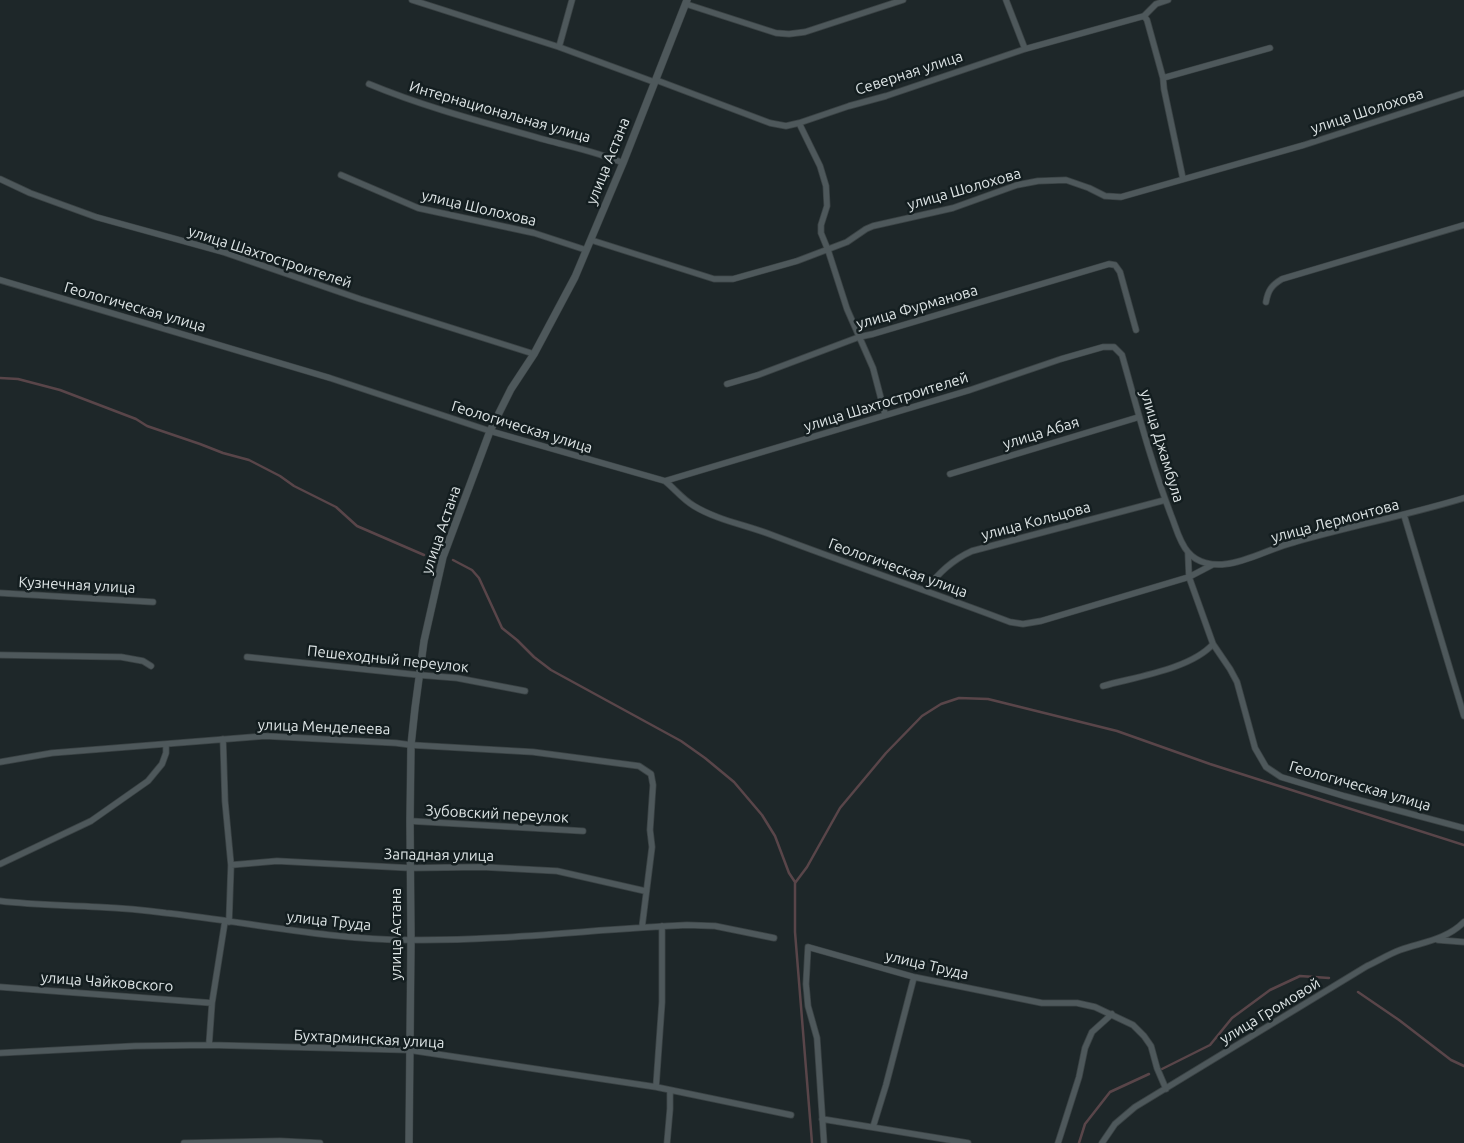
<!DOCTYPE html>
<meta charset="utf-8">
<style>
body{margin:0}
canvas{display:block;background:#1e2729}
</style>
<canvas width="1464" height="1143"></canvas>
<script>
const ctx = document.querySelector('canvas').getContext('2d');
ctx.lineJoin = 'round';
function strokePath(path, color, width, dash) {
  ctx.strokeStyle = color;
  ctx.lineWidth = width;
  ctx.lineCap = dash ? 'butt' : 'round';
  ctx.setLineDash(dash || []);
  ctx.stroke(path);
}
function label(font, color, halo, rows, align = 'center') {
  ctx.font = font + ' Ubuntu,sans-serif';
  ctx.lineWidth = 5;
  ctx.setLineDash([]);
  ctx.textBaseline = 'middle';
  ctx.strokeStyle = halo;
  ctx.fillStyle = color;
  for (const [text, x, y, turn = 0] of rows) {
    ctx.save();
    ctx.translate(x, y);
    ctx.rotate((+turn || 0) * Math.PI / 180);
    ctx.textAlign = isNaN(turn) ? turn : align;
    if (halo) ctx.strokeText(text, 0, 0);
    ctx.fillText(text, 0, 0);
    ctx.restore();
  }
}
strokePath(new Path2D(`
 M0,378L18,379L60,390L136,419L147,426L200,444L223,453L249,460L280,476L294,486L336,507L357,526L424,555
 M453,560L472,570L479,578L502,628L517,640L534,657L551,670L681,741L705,758L734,782L762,815L775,836L789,873L795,882
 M1358,992L1399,1020L1451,1060L1464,1066
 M1162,1069L1210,1045L1232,1018L1270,990L1300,976L1329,978
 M812,1143L795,932V883L807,867L840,808L886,753L922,716L941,704L959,698L988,699L1117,731L1210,764L1464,845
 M1079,1143L1085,1124L1110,1092L1149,1074`), '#594549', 2.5);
const minor = new Path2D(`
 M412,0L559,47L654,82
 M1006,0L1025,49
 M686,4L776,33L789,34L805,32L903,0
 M1144,16L1147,20L1163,78L1164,89L1183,179
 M559,47L572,0
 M1163,78L1270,48
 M656,80L770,123L786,126L799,123L849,106L886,96L1025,49L1144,16L1156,4L1168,0
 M369,84C427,108 486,123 546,140C572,147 598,152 623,163
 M799,123L820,166L826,186L827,206L821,225V233L828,250L847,309L873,368L885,414
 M341,175L418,208L534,233L586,250
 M0,179L30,193L96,217L223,252L360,299L534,354
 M591,240L714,279H733L797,261L847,242L866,229L873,226L953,208L1017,185L1038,181L1066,180L1089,188L1105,196L1121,197L1304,145L1464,93
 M0,280L330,378L490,431L665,481C675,489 682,499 694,506C717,520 746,525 772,535C851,565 931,592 1010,622L1023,624L1041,621L1189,577L1212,565
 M1266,302C1268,290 1272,285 1282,279L1464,225
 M727,384L758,375L859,337L873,334L1109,264L1115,265L1120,272L1136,330
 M950,474L1139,417
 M665,481L970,390L1061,359L1103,347H1114L1122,355C1137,408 1151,463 1171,515C1176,527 1179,542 1188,552C1197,563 1213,566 1226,564C1248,562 1273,547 1295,542C1351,526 1408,515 1464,498
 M1404,515L1464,716
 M1188,553L1189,577L1213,644L1230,669L1237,682L1255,748L1266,767L1281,777L1344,796L1464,828
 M926,589C939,573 952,560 972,551L1165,500
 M0,593L153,602
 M0,655L121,657L143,661L151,666
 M247,657L419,675L457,678L525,691
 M1103,686C1135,677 1191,669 1213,644
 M223,739L225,801L231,865L229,922
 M0,762L52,753L265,736L396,743L411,745L533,752L639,766L651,774L653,785L650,830L652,847L642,927
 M410,821L583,831
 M0,864L91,821L148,781L162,764L166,753V745
 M231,865L277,861L410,868L482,867L557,871L645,891
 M0,901C33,905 66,905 98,907C121,908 144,910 166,913C248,922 329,940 411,940C503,941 595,929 687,925L715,926L774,938
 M1438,940L1464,942
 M0,987L212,1003
 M209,1045L212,1003L225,921
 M0,1053L135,1046L209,1045L409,1050L656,1087L791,1115
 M656,1087L662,1002V926
 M822,1119L968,1143
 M873,1127L886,1085L914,977
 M184,1143L280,1141L320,1143
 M667,1143L670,1109V1090
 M824,1143L817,1038L808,1006L806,984L808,947L914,977L1042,1003H1077L1095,1007L1133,1025L1144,1036L1151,1046L1157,1068L1166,1089
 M1058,1143L1079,1077L1085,1048L1092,1032L1112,1014
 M1102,1143L1115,1124L1135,1107L1367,966C1378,961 1389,954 1400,950C1423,942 1446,940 1464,922`);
const tertiary = new Path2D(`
 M409,1143L411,940L410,821L411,745L415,708L424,641L443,557L490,431L511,389L534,354L575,277L623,163L687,0`);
strokePath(minor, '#3b4345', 7);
strokePath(tertiary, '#3b4345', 8);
strokePath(minor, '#4e585b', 5.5);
strokePath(tertiary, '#4e585b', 7);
label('15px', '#dee5e6', '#141e20', [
 ["Северная улица",909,73,-18],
 ["улица Шолохова",1367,111,-18],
 ["Интернациональная улица",500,112,16],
 ["улица Астана",608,161,-68],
 ["улица Шолохова",964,189,-16],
 ["улица Шолохова",479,208,13],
 ["улица Шахтостроителей",270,257,18],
 ["Геологическая улица",135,307,16],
 ["улица Фурманова",917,307,-16],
 ["улица Шахтостроителей",886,402,-17],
 ["Геологическая улица",522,427,17],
 ["улица Абая",1041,433,-17],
 ["улица Джамбула",1162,446,73],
 ["улица Кольцова",1036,521,-15],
 ["улица Лермонтова",1335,521,-15],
 ["улица Астана",441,530,-71],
 ["Геологическая улица",898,568,20],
 ["Кузнечная улица",77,585,3],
 ["Пешеходный переулок",388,659,6],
 ["улица Менделеева",324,727,2],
 ["Геологическая улица",1360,786,16],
 ["Зубовский переулок",497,814,3],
 ["Западная улица",439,855,1],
 ["улица Труда",329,921,6],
 ["улица Астана",396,934,-90],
 ["улица Труда",927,965,13],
 ["улица Чайковского",107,982,4],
 ["улица Громовой",1270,1011,-31],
 ["Бухтарминская улица",369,1039,3]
]);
</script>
